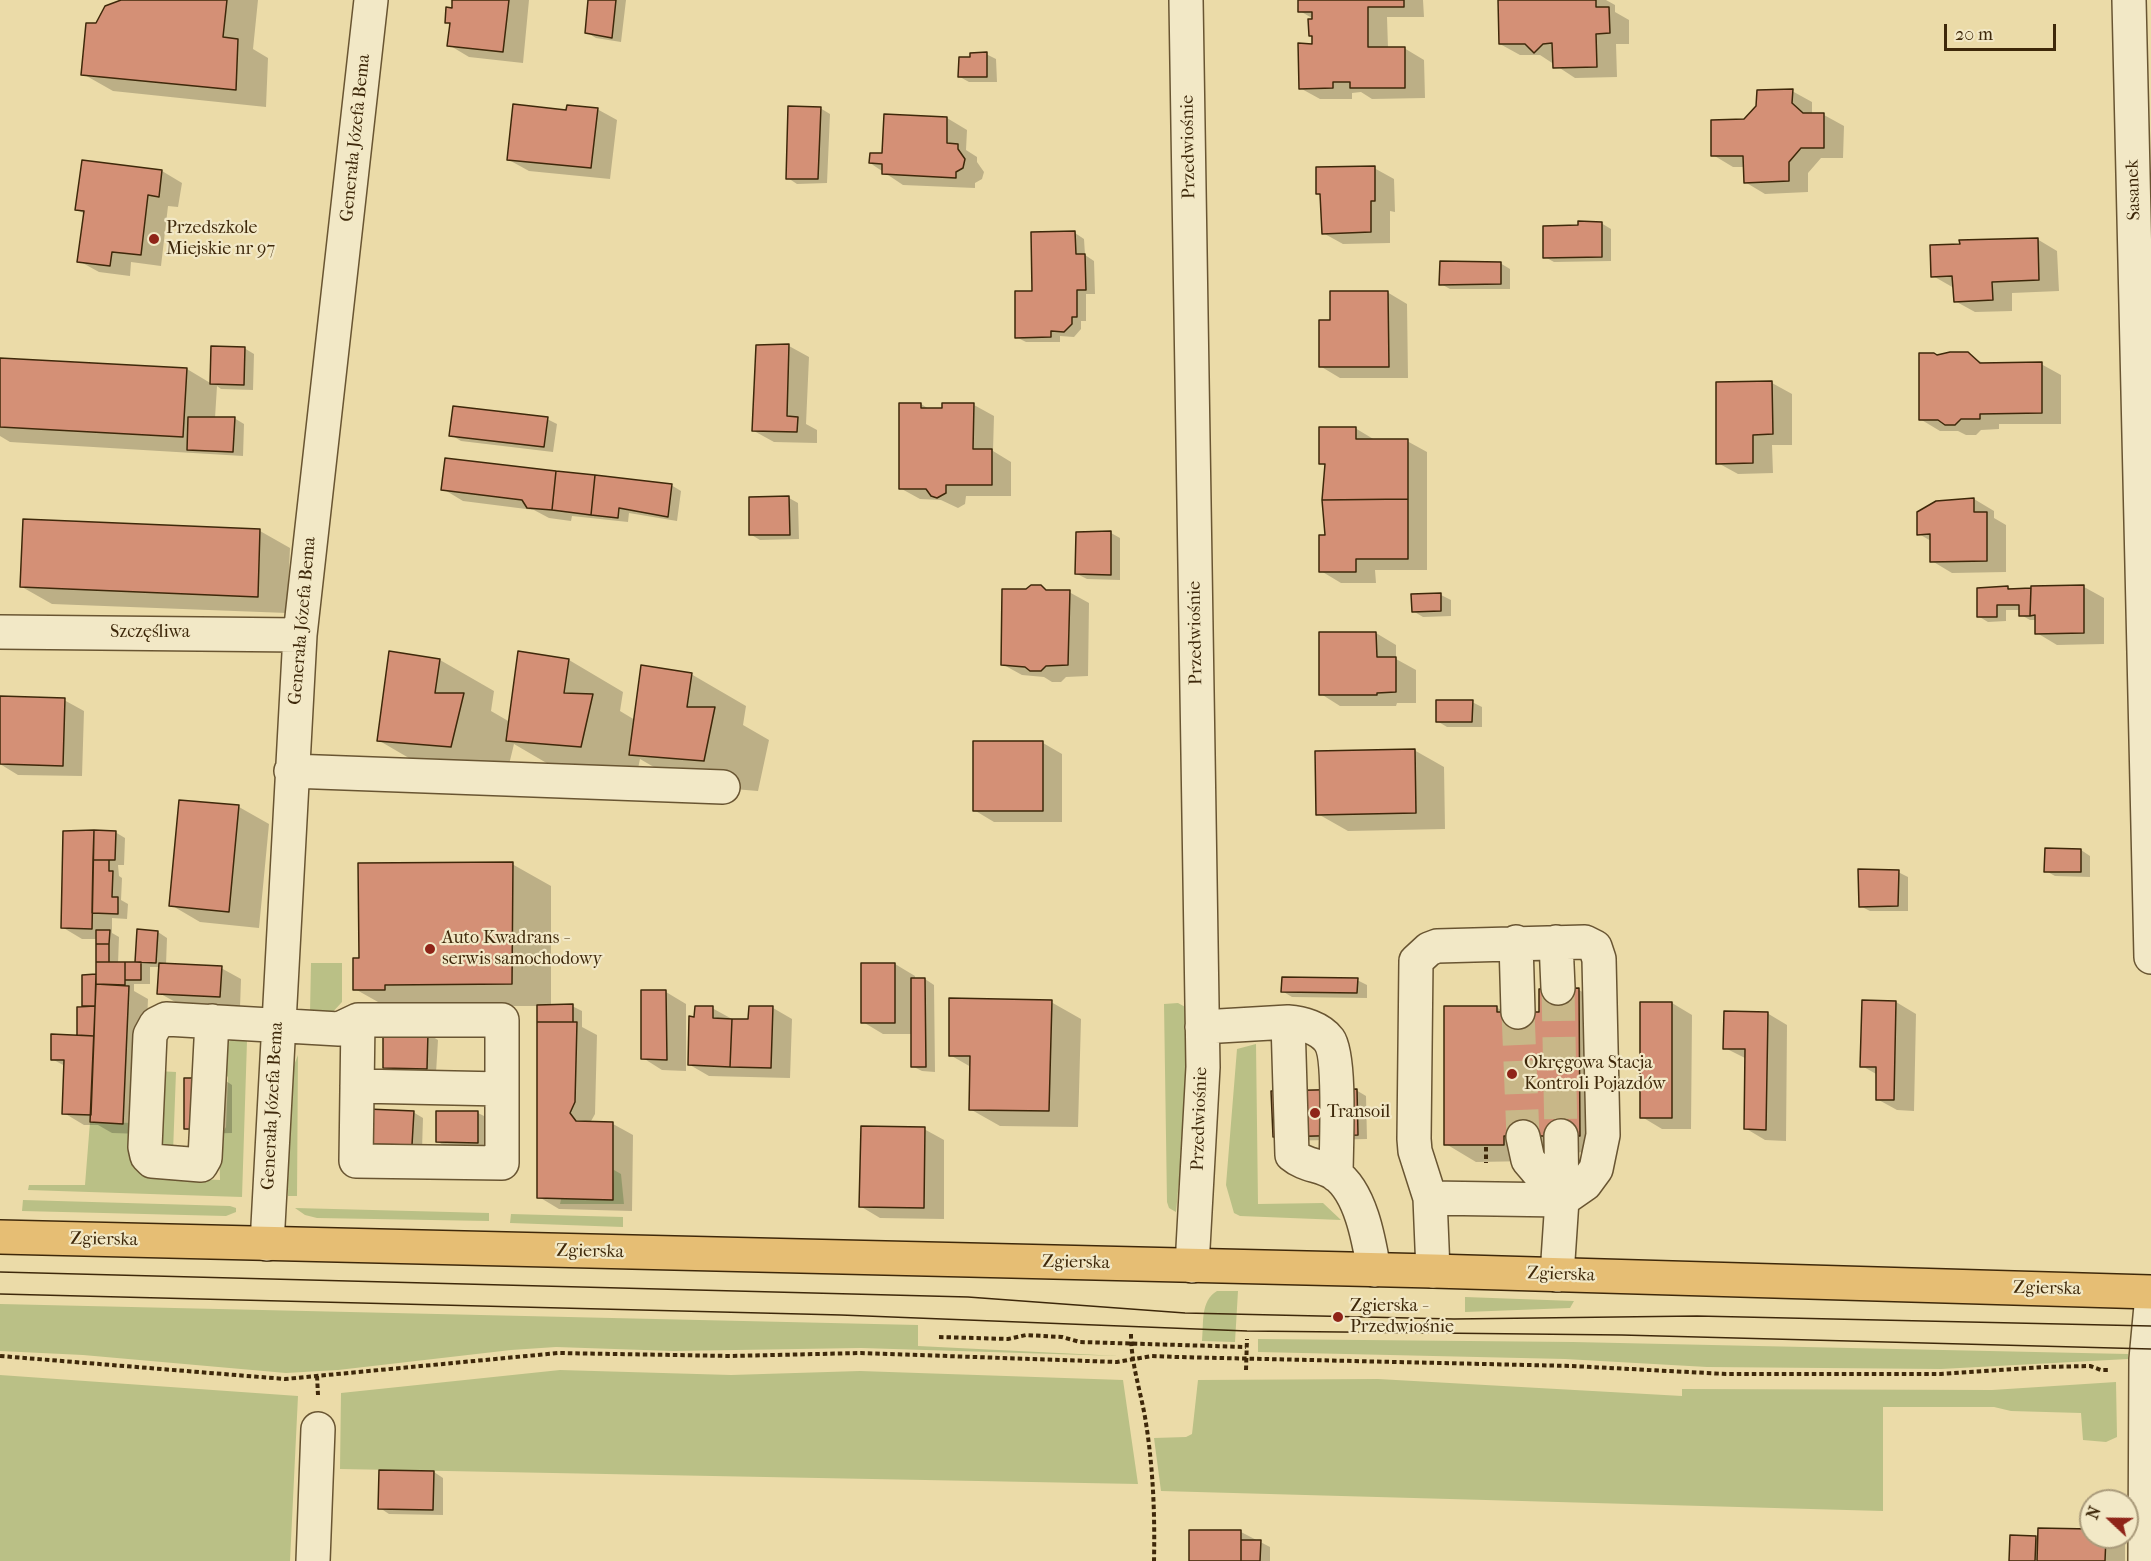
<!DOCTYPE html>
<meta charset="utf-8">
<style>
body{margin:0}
#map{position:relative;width:2151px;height:1561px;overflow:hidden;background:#ebdba8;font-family:"IM FELL French Canon",serif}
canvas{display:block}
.north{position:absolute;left:2079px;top:1489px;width:60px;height:60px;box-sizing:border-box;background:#f2e8c6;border:2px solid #aa9b7b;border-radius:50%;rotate:292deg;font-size:16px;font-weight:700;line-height:24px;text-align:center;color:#3e280a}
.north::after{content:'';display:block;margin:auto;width:21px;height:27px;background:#8f2418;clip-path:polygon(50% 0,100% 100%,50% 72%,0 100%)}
.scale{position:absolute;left:1944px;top:24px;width:112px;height:27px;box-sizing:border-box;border:3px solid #3e280a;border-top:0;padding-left:8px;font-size:18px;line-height:21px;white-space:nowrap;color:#3e280a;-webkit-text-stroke:4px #f2e8c6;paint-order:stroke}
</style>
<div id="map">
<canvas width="2151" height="1561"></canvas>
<div class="north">N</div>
<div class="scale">20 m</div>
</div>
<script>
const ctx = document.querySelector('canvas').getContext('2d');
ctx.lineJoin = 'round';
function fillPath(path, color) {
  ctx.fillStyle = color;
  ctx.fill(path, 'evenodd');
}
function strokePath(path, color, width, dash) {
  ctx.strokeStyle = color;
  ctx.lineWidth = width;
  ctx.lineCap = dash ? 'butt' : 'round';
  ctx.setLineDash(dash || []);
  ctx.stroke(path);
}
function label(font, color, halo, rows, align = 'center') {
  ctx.font = font + ' "IM FELL French Canon",serif';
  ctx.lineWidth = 4.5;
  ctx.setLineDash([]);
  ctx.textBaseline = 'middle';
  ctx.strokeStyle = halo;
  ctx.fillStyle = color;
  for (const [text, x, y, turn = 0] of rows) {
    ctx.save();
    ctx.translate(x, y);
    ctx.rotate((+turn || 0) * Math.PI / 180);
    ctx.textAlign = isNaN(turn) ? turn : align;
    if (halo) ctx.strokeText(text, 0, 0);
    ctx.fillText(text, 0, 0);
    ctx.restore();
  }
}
fillPath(new Path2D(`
 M311,963H342V1002L330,1015L310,1013Z
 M1178,1003L1187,1008L1188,1086L1176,1212L1169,1208L1167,1202L1164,1004Z
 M232,1040L247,1041L242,1197L28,1190L29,1185H85L90,1122L134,1123L162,1177L220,1180L219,1139L226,1127L228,1077L224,1073L226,1043Z
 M1256,1044L1258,1204L1323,1203L1341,1220L1240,1216L1234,1213L1226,1185L1237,1049Z
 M298,1055L297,1196H288L289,1078Z
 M157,1071L176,1072L173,1152L161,1151Z
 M614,1170L621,1174L624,1204H560L561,1199L612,1200Z
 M23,1200L230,1206L236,1208V1212L226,1216L22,1211Z
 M295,1208L489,1213V1221L317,1218L305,1215Z
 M511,1214L623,1217V1227L510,1223Z
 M1217,1291H1238L1235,1342L1202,1341C1204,1323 1200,1301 1217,1291Z
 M1465,1297L1574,1301L1570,1308L1465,1312Z
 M0,1304L918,1325V1346L1119,1356L861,1348L673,1351L556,1347L511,1350L338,1370L286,1373L83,1355L0,1351Z
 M1258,1339L1573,1342L2128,1354V1359L1941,1369L1707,1367L1565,1359L1258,1352Z
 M560,1370L731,1375L860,1371L1123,1380L1138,1484L340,1469L341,1393Z
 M0,1375L298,1396L290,1561H0Z
 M1378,1379L1682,1396V1389L1992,1390L2116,1382L2117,1437L2106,1442L2083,1440L2081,1413L2011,1411L1994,1407H1883V1511L1161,1491L1154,1438L1186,1437L1192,1434L1198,1380Z`), '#bac086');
fillPath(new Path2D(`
 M123,0H258L253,49L268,58L266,107L113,91L83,74L97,24Z
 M454,0H529L523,63L469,57L449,45L451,25L446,22Z
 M590,0H626L621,42L596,38L586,32Z
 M1299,0H1423L1424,17H1387L1388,48H1404L1424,60L1425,98L1372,99L1361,92L1352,93V99H1320L1300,88L1314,45L1317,21L1300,11Z
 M1499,0H1606L1615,5V12L1629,20V44H1616L1617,77L1575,78L1540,55H1520L1500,44Z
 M986,54L996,59L997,82H969L960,77L972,59Z
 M1792,91L1812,102V114L1824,115L1844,126L1843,158H1821L1808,173V192L1765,194L1745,182V167H1733L1713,155L1758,106Z
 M820,108L830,114L827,183L797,184L788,178Z
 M597,109L617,120L610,179L529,171L509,160L568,112Z
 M947,118L967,130L966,150L977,157V162L984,172L982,179L975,183V188L903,185L870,163Z
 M1374,168L1394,179L1395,212L1390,211V243L1343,244L1323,233L1322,195L1317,193Z
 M162,171L182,183L178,207L168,206L161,266L131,262L130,276L99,272L79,261L85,214L77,210Z
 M1601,223L1611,229V261L1554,262L1545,257L1579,227Z
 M1075,233L1084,239L1085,255L1094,261L1095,294H1086V321H1081V329L1074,337L1060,336V342H1026L1016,337L1034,293Z
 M2037,239L2057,251L2059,291L2012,293V311L1975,312L1955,301L1954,288L1933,276Z
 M1500,263L1510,269V289H1450L1441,284Z
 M1387,292L1407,304L1408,378H1340L1320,366L1331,321Z
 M789,346L809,357L806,424L817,430V443L774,442L754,431Z
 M244,348L254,354L253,390L221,389L217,386L215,418H234L244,424L243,456L10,442L0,436V359L187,369L212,384Z
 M1968,354L1986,365L2041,364L2061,375V424H1999V429L1981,430L1976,435H1966L1958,431H1940L1920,419L1938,357Z
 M1772,383L1792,394V445H1772L1773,473L1738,474L1718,463Z
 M921,404L929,409H944V404L974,405L994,416L993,451L1011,462V496H966L965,504L958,508L941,500L920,499L900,488Z
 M547,419L557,424L553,452L461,441L451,435Z
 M1355,428L1375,440L1407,441L1427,452V570H1375L1376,583H1341L1321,571L1327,537V467L1321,463Z
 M671,485L681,491L677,521L629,513L628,522L572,516L571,521L549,518L534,510L463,501L443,489Z
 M789,498L798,503L799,539L760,540L750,534Z
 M1974,499L1994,511V518L2006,525V572L1952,573L1932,561L1931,541L1919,534Z
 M260,531L290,548L287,613L52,604L22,587Z
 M1111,533L1120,538V580L1087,579L1077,574Z
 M2084,587L2104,598V644L2057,645L2037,633L2036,620H2030L2021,615V610H2006V621L1988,622L1978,616V589Z
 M1049,592H1069L1089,603L1088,676L1066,677L1061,682H1052L1044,677L1022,675L1002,664Z
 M1413,595H1441L1451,600V616L1423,617L1413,611Z
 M1376,633L1396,645V659L1416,670V703H1397L1396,706H1340L1321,694Z
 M519,653L569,660L623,692L620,711L635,720L691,674L746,706L743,725L769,740L758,791L685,785L640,759L636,778L562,772L514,744L506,777L433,772L378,740L440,660L494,691L491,711L510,722Z
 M0,698L64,700L84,711L82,776L18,775L0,764Z
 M1472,702L1482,707V727H1447L1437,721Z
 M1043,743L1062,754V822H994L974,810Z
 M1414,750L1444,767L1445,829L1348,831L1318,814Z
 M181,801L239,807L269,824L259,928L200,922L171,905Z
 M115,832L125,838L124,865H118L119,876L122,878L121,900L128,904L127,919L112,918V933L119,937L118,964H136L139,931L158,932L167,938L166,965L221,968L241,979L240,1008L179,1004L159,993L160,967H150V984H134V991L148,999L142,1134L112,1133L98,1125H84L64,1113L65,1066L52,1059L84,1037L79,1034L84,1008V976H97V939H82L62,927Z
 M2081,850L2090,856V877L2055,876L2046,871Z
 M512,864L551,886V1006H572L582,1011V1027L597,1035L595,1114L590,1123L613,1124L633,1135L632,1211L559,1209L539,1197L538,1006H423L394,1011L355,989L360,960Z
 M1898,872L1908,877V911H1870L1860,906Z
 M895,964L915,976V979H925L934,985L935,1072L922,1071L912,1066V1034H883L863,1022Z
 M1357,980L1367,985V998L1292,997L1282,991Z
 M1541,990H1579L1609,1007L1610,1152L1533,1153V1161L1476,1162L1446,1144L1496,1007L1508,1014H1540Z
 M666,992L686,1004V1071L662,1070L643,1058Z
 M1051,1002L1081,1019L1078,1127L1000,1126L970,1109L971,1067L950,1055Z
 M1896,1002L1916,1014L1914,1111L1897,1110L1877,1099L1878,1075L1862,1066Z
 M1672,1003L1692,1015L1691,1129H1662L1642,1117Z
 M712,1008L732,1019L750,1021L773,1008L792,1019L790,1078L709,1076L690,1065L696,1018Z
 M1767,1013L1787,1025L1786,1141L1765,1140L1745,1128L1747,1059L1725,1048Z
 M428,1034L438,1040L436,1073H394L384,1067Z
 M223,1079L232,1085V1133L195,1134L185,1128Z
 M1356,1090L1366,1096L1367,1139L1284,1141Z
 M413,1112L423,1118L422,1150L378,1149L369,1144Z
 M478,1113L488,1118L487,1148L447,1147L438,1142Z
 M924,1129L944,1140V1219L880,1218L860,1206Z
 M434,1472L443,1478V1515L389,1514L380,1508Z
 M2091,1531V1537H2115L2125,1543V1561H2011L2035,1537L2039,1540Z
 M1241,1532L1270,1547V1561H1190Z`), '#0003');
const building = new Path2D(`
 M227,0L223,37L238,39L236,90L81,75L86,23H96L105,6L121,0Z
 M452,0H509L503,52L447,46L450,23H445L446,7L452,8Z
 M588,0H616L612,38L585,33Z
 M1298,0H1404V7H1368V47H1405V88H1350V82H1333V88L1299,89L1298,43L1312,44V36H1309L1308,19H1312V12H1298Z
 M1498,0H1596V7H1609L1610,33L1596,34L1597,67L1553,68L1552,43L1543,44L1534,53L1525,44H1499Z
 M987,52V77H958L959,57H970V53Z
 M1793,89L1792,103L1803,113H1824V148H1801L1789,162V181L1744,183L1743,156H1711V120L1744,119L1756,106L1757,90Z
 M513,104L566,110L567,105L598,108L591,168L507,160Z
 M788,106L821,107L818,179H786Z
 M884,114L947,117V143L958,144V149L965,159L963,168L956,172V178L882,174V164L869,163L870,153H882Z
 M82,160L162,170L159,197L148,195L141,255L112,252L110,266L77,262L84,211L75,210Z
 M1375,166V201H1371V232L1322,234L1320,194H1316V167Z
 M1578,221L1602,222V257L1543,258V226L1578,225Z
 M1075,231L1076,254H1085L1086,290H1077V317H1072V324L1064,332L1051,331V337L1015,338V291H1032L1031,232Z
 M2038,238L2039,280L1992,282L1993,300L1954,302L1952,276L1931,277L1930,245L1960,244L1959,240Z
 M1440,261L1501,262V284L1439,285Z
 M1330,291H1388L1389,367H1319V320H1330Z
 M789,344L787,416L798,417L797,432L752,431L756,345Z
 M211,346L245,347L244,385L210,384Z
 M1950,352H1968L1980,363L2042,362V413L1980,414V419H1961L1955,425H1945L1938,420H1919V353H1934L1937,355Z
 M0,358L187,368L183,437L0,427Z
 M1772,381L1773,434L1753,435V463L1716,464V382Z
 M899,403H921V408H942V403H974L973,449H992V485H946V493L937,498L931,496L926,489H899Z
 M453,406L548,417L544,447L449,436Z
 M188,417H235L233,452L187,450Z
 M1319,427H1356V439H1408V499L1322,500L1325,464H1319Z
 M445,458L556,471L552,510L527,508L522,500L441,490Z
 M556,471L595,475L591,515L552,510Z
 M595,475L672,484L668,517L619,508L618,518L591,515Z
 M789,496L790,535H749V497Z
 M1974,498V512H1987V561L1930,562V534L1917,535V512L1936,501Z
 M1408,499V559H1356V572H1319V535H1325L1322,500Z
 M23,519L260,529L258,597L20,587Z
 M1111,531V575L1075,574L1076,532Z
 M1031,585H1041L1046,590H1070L1068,665L1046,666L1041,671H1030L1025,667L1001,665L1002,589H1026Z
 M2084,585V633L2035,634V615L2030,616L2031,586Z
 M2008,586V589L2031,588L2030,616H2019V605H1997V617H1977V588Z
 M1441,593V611L1412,612L1411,594Z
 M1319,632H1376L1377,657H1396V692L1377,693V695H1319Z
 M389,651L440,659L435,693H464L451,747L377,741Z
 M518,651L569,659L564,693L593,694L581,747L506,741Z
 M641,665L692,673L687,707H715L704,761L629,755Z
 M0,696L65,698L63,766L0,764Z
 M1436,700H1473L1472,722H1436Z
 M973,741H1043V811H973Z
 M1415,749L1416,813L1316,815L1315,751Z
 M179,800L239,805L229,912L169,906Z
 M94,830L92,929L61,928L63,831Z
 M94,830L116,831L115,860H93Z
 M2045,848L2081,849V872H2044Z
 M93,860H109V871H113L112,897H118V914L92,913Z
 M513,862L512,984L385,985V990H353V958H359L358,863Z
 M1858,869L1899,870L1898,906L1859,907Z
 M137,929L158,931L156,963L135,962Z
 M96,930H110L109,944H96Z
 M96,944H109V962H96Z
 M96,962H125V985L96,984Z
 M125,962H141V980H125Z
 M159,963L222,966L220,997L157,994Z
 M861,963H895V1023H861Z
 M96,974L95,1006H82V975Z
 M1282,977L1358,978L1357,993L1281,992Z
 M911,978H925L926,1067H911Z
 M96,984L129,986L123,1124L90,1122Z
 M1579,988L1580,1136H1504V1145H1444V1006H1497V1012H1539V989Z
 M641,990H666L667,1060L641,1059Z
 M949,998L1052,1000L1049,1111L969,1110L970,1056H949Z
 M1862,1000L1896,1001L1894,1100H1876V1067H1860Z
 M1640,1002H1672V1118H1640Z
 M573,1004V1022H537V1005Z
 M95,1006L94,1036L77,1035V1007Z
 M695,1006H713V1018L732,1019L730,1067L688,1065L689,1016L694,1017Z
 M749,1006H773L771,1068L730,1067L732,1019H748Z
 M1724,1011L1768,1012L1766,1130L1744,1129L1745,1049H1723Z
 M537,1022H577L575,1102L570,1113L576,1121L613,1122V1200L537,1198Z
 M383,1032H428L427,1069L383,1068Z
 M51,1034L94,1036L91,1115L62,1114L64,1060H51Z
 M184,1078H223V1129H184Z
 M1357,1089L1358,1135L1273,1137L1271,1091Z
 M368,1109L414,1111L412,1145L367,1144Z
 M436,1111H478V1143L436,1142Z
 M861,1126L925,1127L924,1208L859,1207Z
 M379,1470L434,1471L433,1510L378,1509Z
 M2038,1528L2091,1529V1537H2106L2105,1561H2037Z
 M1189,1530H1241V1561H1189Z
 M2010,1535L2036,1536L2035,1561H2009Z
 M1241,1540H1261L1260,1561H1241Z`);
fillPath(building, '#d49076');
strokePath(building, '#3e280a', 1.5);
strokePath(new Path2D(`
 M1558,988L1561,1136
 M1518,1012L1523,1137`), '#c8b788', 33, [33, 16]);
const minor = new Path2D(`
 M1186,0L1203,1067L1192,1266
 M2129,0L2151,957
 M0,632L300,635
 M291,771L723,787
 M1516,942L1518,1012
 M1556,942L1558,988
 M212,1021L205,1158L201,1165L152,1161L147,1156L145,1147L150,1035L156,1024L166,1019L339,1029L358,1020H502V1163L356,1161L358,1020
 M1288,1022C1302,1023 1320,1028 1329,1040C1341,1056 1336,1150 1336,1175
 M1202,1027L1288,1022L1292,1155C1305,1166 1322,1165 1335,1174C1361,1192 1369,1241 1374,1270
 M357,1086L502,1089
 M1561,1136L1562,1200
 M1523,1137L1528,1160L1562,1200
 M1430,1198L1415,1151L1414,1139L1416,961L1429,949L1437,946L1585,942L1595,947L1599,959L1603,1135L1596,1169L1585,1184L1562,1200
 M267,1244L300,635L371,0
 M1433,1271L1430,1198L1562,1200L1557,1275
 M313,1561L318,1429
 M2145,1561L2146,1359L2151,1306`);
const major = new Path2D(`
 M0,1237L1433,1271L2151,1292`);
strokePath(minor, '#695532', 36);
strokePath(major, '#3e280a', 36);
strokePath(new Path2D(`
 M1486,1147V1163
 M1131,1334C1131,1363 1140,1389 1145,1417C1153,1465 1155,1512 1154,1561
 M939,1337L1008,1339L1026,1335L1062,1337L1080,1342L1246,1347
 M0,1356L285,1379L558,1353L731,1356L861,1353L1117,1362L1152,1356L1177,1357L1572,1366L1726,1374H1941L2044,1367L2090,1366L2101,1370H2110
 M1246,1370L1247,1339
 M317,1376L318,1395`), '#3e280a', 4, [4.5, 3]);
strokePath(minor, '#f2e8c6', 33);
strokePath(major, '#e6be74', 33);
strokePath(new Path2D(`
 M0,1272L968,1297L1185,1313L1454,1319L1697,1316L2151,1326
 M0,1294L841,1315L1247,1331L1622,1335L2151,1349`), '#3e280a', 1.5);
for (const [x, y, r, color] of [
 [154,239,6,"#8f2418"],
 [430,949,6,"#8f2418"],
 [1512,1074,6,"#8f2418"],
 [1315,1113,6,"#8f2418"],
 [1338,1317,6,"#8f2418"]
]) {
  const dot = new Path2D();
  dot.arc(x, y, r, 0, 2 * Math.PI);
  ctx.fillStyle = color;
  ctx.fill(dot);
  strokePath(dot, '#f2e8c6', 2);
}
label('18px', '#3e280a', '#f2e8c6', [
 ["Generała Józefa Bema",356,138,-84],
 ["Przedwiośnie",1189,147,-91],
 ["Sasanek",2134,190,-92],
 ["Generała Józefa Bema",303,621,-85],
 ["Szczęśliwa",150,633],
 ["Przedwiośnie",1196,633,-91],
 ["Generała Józefa Bema",273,1106,-87],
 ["Przedwiośnie",1200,1119,-88],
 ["Zgierska",104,1240,1],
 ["Zgierska",590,1252,1],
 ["Zgierska",1076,1263,1],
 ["Zgierska",1561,1275,2],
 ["Zgierska",2047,1289,1]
]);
label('18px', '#3e280a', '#f2e8c6', [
 ["Przedszkole",166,229],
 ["Miejskie nr 97",166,250],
 ["Auto Kwadrans -",442,939],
 ["serwis samochodowy",442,960],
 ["Okręgowa Stacja",1524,1064],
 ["Kontroli Pojazdów",1524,1085],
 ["Transoil",1327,1113],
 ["Zgierska -",1350,1307],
 ["Przedwiośnie",1350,1328]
], 'left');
</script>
